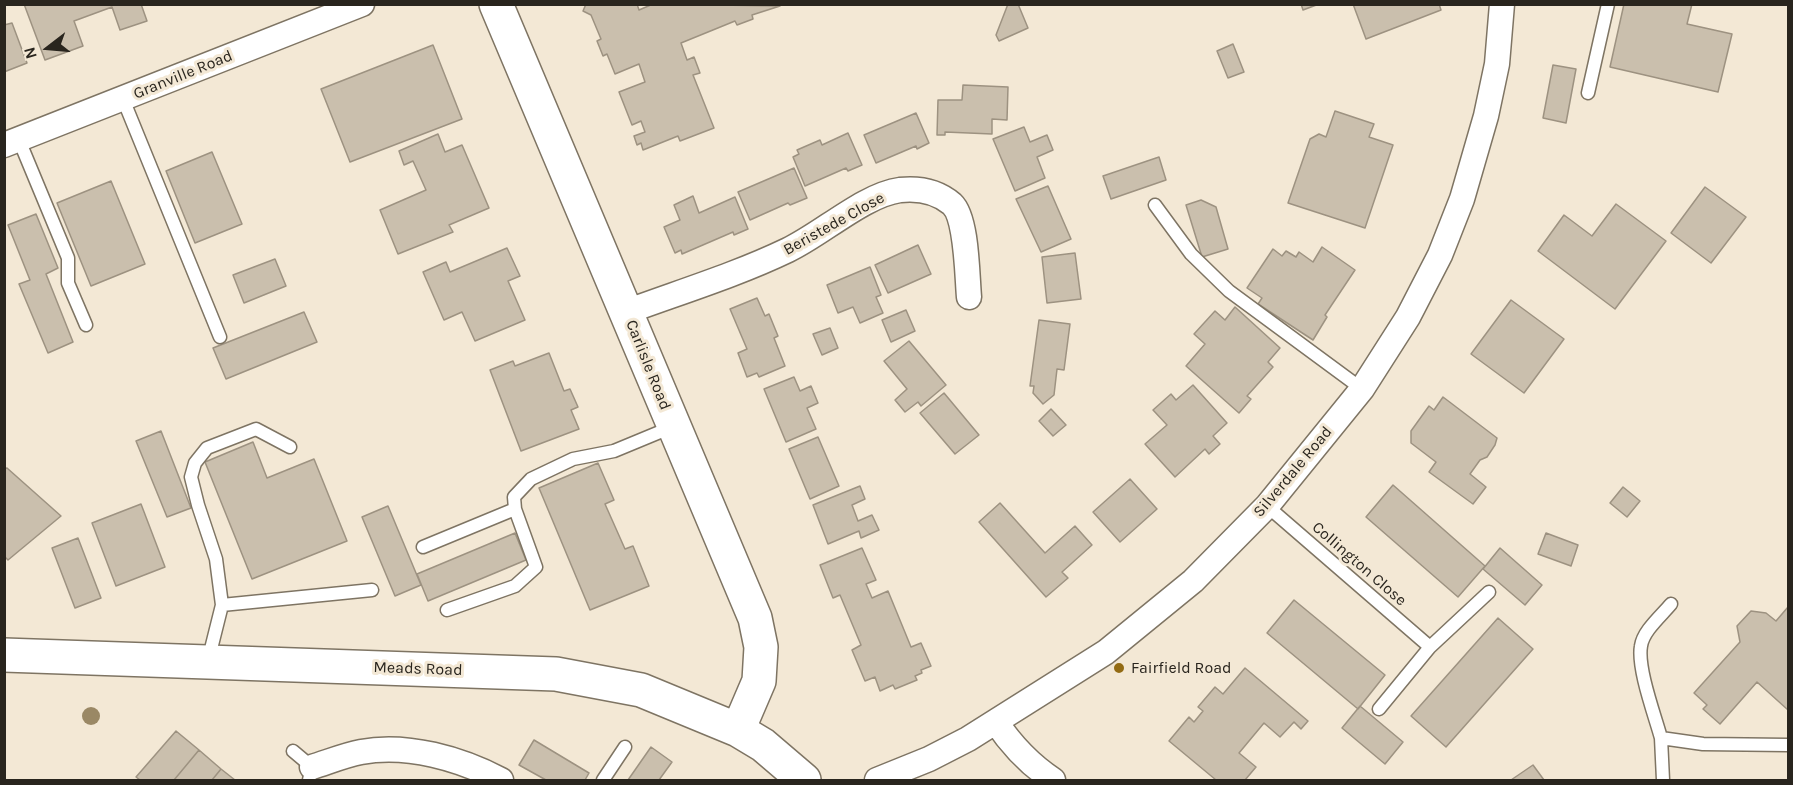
<!DOCTYPE html>
<style>
body{margin:0}
#map{position:relative;width:1793px;height:785px;overflow:hidden;background:#f3e8d5;font-family:Karla,sans-serif}
canvas{display:block}
.frame{position:absolute;inset:0;border:6px solid #29251e;pointer-events:none}
.north{position:absolute;left:18px;top:18px;width:60px;height:60px;-webkit-text-stroke:4px #f3e8d5;paint-order:stroke;rotate:254deg;font-size:16px;font-weight:700;line-height:24px;text-align:center;color:#29251e}
.north::after{content:'';display:block;margin:auto;width:21px;height:27px;background:#29251e;clip-path:polygon(50% 0,100% 100%,50% 72%,0 100%)}
</style>
<div id="map">
<canvas width="1793" height="785"></canvas>
<div class="frame"></div>
<div class="north">N</div>
</div>
<script>
const ctx = document.querySelector('canvas').getContext('2d');
ctx.lineJoin = 'round';
function fillPath(path, color) {
  ctx.fillStyle = color;
  ctx.fill(path, 'evenodd');
}
function strokePath(path, color, width, dash) {
  ctx.strokeStyle = color;
  ctx.lineWidth = width;
  ctx.lineCap = dash ? 'butt' : 'round';
  ctx.setLineDash(dash || []);
  ctx.stroke(path);
}
function label(font, color, halo, rows, align = 'center') {
  ctx.font = font + ' Karla,sans-serif';
  ctx.lineWidth = 6;
  ctx.setLineDash([]);
  ctx.textBaseline = 'middle';
  ctx.strokeStyle = halo;
  ctx.fillStyle = color;
  for (const [text, x, y, turn = 0] of rows) {
    ctx.save();
    ctx.translate(x, y);
    ctx.rotate((+turn || 0) * Math.PI / 180);
    ctx.textAlign = isNaN(turn) ? turn : align;
    if (halo) ctx.strokeText(text, 0, 0);
    ctx.fillText(text, 0, 0);
    ctx.restore();
  }
}
const building = new Path2D(`
 M24,4H141L147,21L120,30L112,7L74,21L83,46L45,60Z
 M586,4H637L639,10L653,4L780,6L752,15L753,19L737,25L735,21L681,43L687,60L694,57L700,73L693,75L714,128L680,141L678,136L643,150L641,143L637,145L634,136L645,132L641,121L632,125L619,92L645,82L639,64L615,74L607,54L603,56L597,41L601,39L591,15L583,11Z
 M1008,4H1018L1028,28L999,41L996,35Z
 M1301,4H1319L1303,10Z
 M1353,4H1439L1441,10L1366,39Z
 M1624,4H1692L1687,24L1732,34L1718,92L1610,67Z
 M12,23L27,63L4,72V25Z
 M1233,44L1244,72L1228,78L1217,51Z
 M433,45L462,119L350,162L321,89Z
 M1553,65L1576,69L1566,123L1543,118Z
 M963,85L1008,87L1007,120L992,119V134L945,132V135H937L938,100H962Z
 M1335,111L1374,124L1369,137L1393,145L1365,228L1288,203L1310,139L1319,134L1326,137Z
 M916,113L929,143L917,149L916,146L876,163L864,135Z
 M1024,127L1030,142L1047,135L1053,150L1037,157L1045,178L1015,191L993,139Z
 M848,133L862,165L848,171L846,168L805,186L793,157L799,154L797,150L820,140L822,145Z
 M438,134L445,152L462,145L489,208L449,225L453,232L398,254L380,210L426,190L413,161L404,165L399,151Z
 M212,152L242,224L195,243L166,171Z
 M1159,157L1166,180L1111,199L1103,176Z
 M794,168L807,198L790,205L788,203L750,220L738,192Z
 M111,181L145,264L91,286L57,203Z
 M1048,186L1071,239L1041,252L1016,199Z
 M1705,187L1746,217L1711,263L1671,233Z
 M693,196L699,213L735,197L748,229L734,235L733,232L682,254L681,250L675,253L664,227L680,220L674,205Z
 M1201,200L1216,207L1228,249L1202,257L1186,205Z
 M1616,204L1666,241L1615,309L1538,251L1564,215L1592,236Z
 M36,214L58,268L46,274L73,342L48,353L19,284L30,280L8,225Z
 M918,245L931,274L888,293L875,265Z
 M1322,247L1355,270L1325,315L1327,317L1313,340L1258,304L1262,298L1247,288L1273,249L1282,256L1286,251L1296,257L1299,252L1313,262Z
 M507,248L520,276L508,281L525,320L475,341L462,312L444,320L423,272L446,262L450,272Z
 M1075,253L1081,299L1047,303L1042,257Z
 M275,259L286,286L244,303L233,275Z
 M870,267L881,295L876,297L883,313L860,323L853,307L838,313L827,285Z
 M757,298L765,316L769,314L778,336L774,338L785,366L759,377L757,373L747,377L738,353L747,349L730,309Z
 M1511,300L1564,339L1524,393L1471,354Z
 M1235,307L1280,348L1268,362L1273,367L1247,396L1251,399L1239,413L1186,366L1205,344L1194,334L1215,311L1225,320Z
 M906,310L915,331L891,342L882,320Z
 M304,312L317,342L226,379L213,348Z
 M1039,320L1070,324L1064,370L1057,369L1054,395L1043,404L1033,393L1034,386H1030Z
 M830,328L838,348L822,355L813,334Z
 M909,341L946,385L921,406L918,402L905,412L895,400L907,389L884,361Z
 M549,353L564,391L570,389L578,407L571,410L579,429L521,451L490,370L513,361L515,366Z
 M794,377L800,391L811,386L818,403L807,408L816,429L786,442L764,389Z
 M1193,385L1227,423L1213,436L1220,444L1209,454L1205,449L1175,477L1145,444L1167,425L1153,410L1171,394L1176,400Z
 M944,393L979,435L955,454L920,413Z
 M1443,397L1497,438L1495,445L1487,457L1480,460L1470,474L1486,487L1473,504L1429,472L1436,462L1411,443V431L1429,406L1434,410Z
 M1051,409L1066,425L1053,436L1039,421Z
 M161,431L191,508L167,517L136,441Z
 M818,437L839,486L810,499L789,449Z
 M253,442L267,478L314,459L347,541L252,579L205,462Z
 M598,463L614,500L605,504L625,549L633,546L649,586L590,610L539,488Z
 M7,468L61,516L8,560L4,556V469Z
 M1130,479L1157,509L1120,542L1093,512Z
 M1393,485L1485,566L1458,597L1366,517Z
 M860,486L865,499L852,505L858,521L872,515L879,530L861,538L859,531L828,544L813,505Z
 M1623,487L1640,501L1627,517L1610,503Z
 M1000,503L1045,553L1075,526L1092,545L1062,572L1068,578L1046,597L979,522Z
 M141,504L165,567L116,586L92,523Z
 M388,506L421,585L395,596L362,517Z
 M515,533L526,560L428,601L417,574Z
 M1546,533L1578,545L1571,566L1538,554Z
 M78,538L101,598L75,608L52,548Z
 M862,548L876,580L866,584L872,598L888,591L911,647L921,643L931,666L921,670L922,673L915,676L917,680L895,689L893,685L880,691L875,677L865,681L852,650L861,645L840,595L833,598L820,565Z
 M1500,548L1542,585L1525,605L1483,569Z
 M1294,600L1385,675L1358,709L1267,633Z
 M1788,607V710L1757,682L1720,724L1703,709L1707,705L1694,693L1740,642L1737,626L1751,611L1766,613L1776,621Z
 M1498,618L1533,649L1446,747L1411,716Z
 M1245,668L1308,721L1301,729L1294,722L1280,737L1264,723L1239,753L1256,767L1245,780H1216L1169,741L1189,717L1194,722L1203,711L1198,707L1215,687L1223,694Z
 M1360,706L1403,742L1385,764L1342,728Z
 M176,731L199,750L174,780H140L136,777Z
 M534,740L589,773L585,780H546L519,765Z
 M651,747L672,762L659,780H628Z
 M199,750L221,769L212,780H174Z
 M1533,765L1544,780H1511Z
 M221,769L235,780H212Z`);
fillPath(building, '#cabfad');
strokePath(building, '#9d9281', 1.5);
const lane = new Path2D(`
 M1588,93L1608,4
 M123,99L220,337
 M19,140L68,258V283L86,325
 M1155,205L1191,254L1229,291L1362,389
 M1267,506L1430,647
 M423,547L515,509
 M222,605L372,590
 M447,610L515,586L536,567L515,509L514,497L531,479L573,459L614,451L672,427
 M208,661L222,605L216,559L198,505L191,477L195,463L207,448L256,429L290,447
 M1379,709L1430,647L1489,592
 M1661,738C1655,716 1637,668 1641,646C1643,631 1661,616 1671,604
 M293,751L312,767L309,780
 M603,780L625,747
 M1663,780L1661,738L1703,744L1788,745`);
const street = new Path2D(`
 M4,145L362,4
 M626,312C680,292 736,275 788,250C822,234 864,195 900,190C919,188 938,192 952,204C967,218 967,275 969,297
 M996,722C1012,746 1029,764 1053,780
 M312,767C328,762 345,755 361,752C407,743 461,759 501,780
 M877,780L929,759L968,739L1106,652L1193,581L1267,506L1362,389L1408,317L1440,255L1462,199L1486,116L1497,64L1502,4`);
const secondary = new Path2D(`
 M496,4L755,618L761,647L759,681L738,730
 M4,655L556,674L641,690L738,730L763,745L804,780`);
strokePath(lane, '#7e7463', 15);
strokePath(street, '#7e7463', 27);
strokePath(secondary, '#7e7463', 36);
strokePath(lane, '#fff', 12);
strokePath(street, '#fff', 24);
strokePath(secondary, '#fff', 33);
ctx.fillStyle = '#9a8865';
for (const [x, y] of [
 [91,716]
]) {
  ctx.beginPath();
  ctx.arc(x, y, 9, 0, 2 * Math.PI);
  ctx.fill();
}
for (const [x, y, r, color] of [
 [1119,668,6,"#936b14"]
]) {
  const dot = new Path2D();
  dot.arc(x, y, r, 0, 2 * Math.PI);
  ctx.fillStyle = color;
  ctx.fill(dot);
  strokePath(dot, '#f3e8d5', 2);
}
label('16px', '#29251e', '#f3e8d5', [
 ["Granville Road",183,75,-22],
 ["Beristede Close",834,224,-29],
 ["Carlisle Road",648,365,68],
 ["Silverdale Road",1293,472,-50],
 ["Collington Close",1359,564,41],
 ["Meads Road",418,669,2]
]);
label('16px', '#29251e', '#f3e8d5', [
 ["Fairfield Road",1131,668]
], 'left');
</script>
